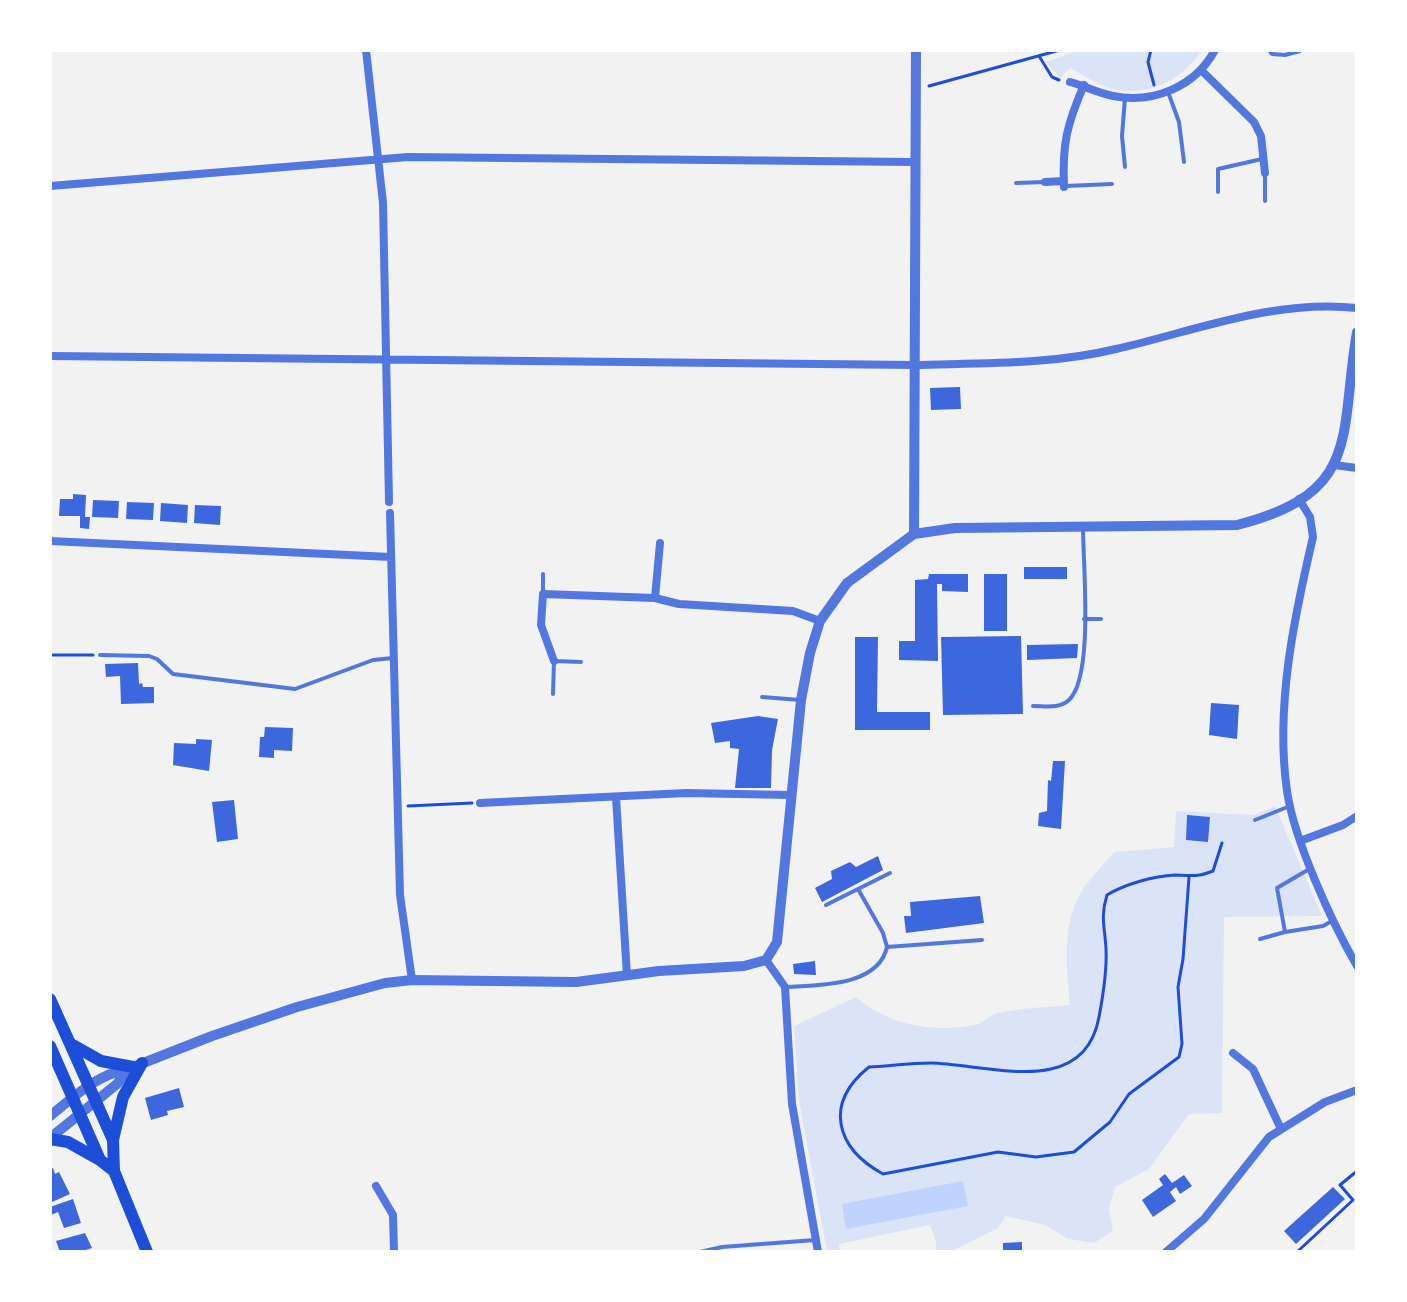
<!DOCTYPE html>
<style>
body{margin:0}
#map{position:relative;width:1407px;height:1302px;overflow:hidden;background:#f2f2f2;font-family:Barlow,sans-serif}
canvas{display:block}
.frame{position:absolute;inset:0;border:52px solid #fff;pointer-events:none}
</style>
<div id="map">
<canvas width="1407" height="1302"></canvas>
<div class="frame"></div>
</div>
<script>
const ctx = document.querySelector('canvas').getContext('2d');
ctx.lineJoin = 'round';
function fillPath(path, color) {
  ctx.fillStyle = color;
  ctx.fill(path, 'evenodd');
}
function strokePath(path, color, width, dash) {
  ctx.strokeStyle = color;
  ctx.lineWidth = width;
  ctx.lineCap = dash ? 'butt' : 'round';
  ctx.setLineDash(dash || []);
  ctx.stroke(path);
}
fillPath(new Path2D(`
 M1081,50H1202C1183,79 1151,96 1116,90C1101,87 1084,75 1070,68L1060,78L1046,62Z
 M1275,806L1322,916L1224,917L1222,1113L1189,1114L1149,1169L1115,1187L1109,1209L1113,1231L1094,1243L1068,1239L1045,1225L1006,1216L998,1228L952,1251L936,1252V1242L930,1225L839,1244L840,1252H827L799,1101L794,1026L856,997C887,1025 934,1033 974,1025C984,1023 991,1013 1002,1012C1024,1008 1048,1007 1070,1005C1067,970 1062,930 1078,898C1086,881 1103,866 1114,852L1174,847L1176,811L1255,815Z`), '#dbe4f7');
fillPath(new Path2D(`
 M963,1181L968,1206L846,1229L842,1204Z`), '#bfd3fe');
fillPath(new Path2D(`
 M960,387L961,409L931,410L930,388Z
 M73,494L86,495L85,517H90L89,529L80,528V516H59L60,499H73Z
 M93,500L119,501L118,518L92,517Z
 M127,502L154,503L153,520L126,519Z
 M161,503L188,505L187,523L160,521Z
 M195,505L221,506L220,525L194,523Z
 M1024,567H1067V579H1024Z
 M929,574H968V592L942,591V584H937L938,661L899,660V641H915V580L928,579Z
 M984,574H1007V631H984Z
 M1021,636L1023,714L943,715L941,637Z
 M855,637H878L877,712H930V730H855Z
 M1078,644L1077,658L1027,660V645Z
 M138,663L139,684L142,683L143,687H154V703L121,704L120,676L106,677L105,664Z
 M1211,703L1239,705L1237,739L1209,735Z
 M758,716L778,719L772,750L771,788H735L739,749L730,748V741L715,743L711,723Z
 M265,727L293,728L292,751L274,750V758L259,757L260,737H264Z
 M196,739L212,740L209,771L173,765L174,743L196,744Z
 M1053,761H1065L1061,829L1038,826L1039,813L1047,811L1048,780L1051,781Z
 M234,800L238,839L217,842L212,802Z
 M1187,815L1210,817L1208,842L1186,840Z
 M878,856L883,870L822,902L815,888L832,879L831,871L850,862L856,867Z
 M980,896L984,923L906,933L904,916H911L910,902Z
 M815,961L816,975L794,974L793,964Z
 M179,1088L184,1107L167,1111L168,1115L151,1120L145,1098Z
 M53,1168L55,1174L59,1172L70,1194L52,1202L50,1169Z
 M1165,1174L1172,1183L1184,1175L1192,1186L1180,1194L1176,1187L1170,1192L1176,1201L1153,1217L1142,1200L1163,1185L1159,1179Z
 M1333,1187L1345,1199L1296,1244L1284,1231Z
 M73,1199L81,1223L64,1228L58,1212L51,1215L50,1207Z
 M85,1233L92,1248L80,1252H60L56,1241Z
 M1022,1242V1252H1003V1243Z`), '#3d67dc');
strokePath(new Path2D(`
 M1151,50L1148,62L1154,85
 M1039,56L1052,77L1059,80
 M929,86L1060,50
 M50,655H93
 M408,806L472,803
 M1189,877L1183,959L1178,987L1182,1044L1179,1057L1129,1094L1110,1122L1074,1152L1036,1157L998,1152L883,1174C836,1148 823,1104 869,1067C889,1066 910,1063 931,1063C987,1064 1084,1100 1099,1017C1103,996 1107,970 1106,949C1105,928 1100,917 1107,895C1125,884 1154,876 1175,875C1193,875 1195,878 1213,871L1222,843
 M1297,1252L1353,1200L1340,1185L1357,1171`), '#1d4ed8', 3);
strokePath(new Path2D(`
 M1269,50L1272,54L1285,55L1300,51
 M1168,92L1179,122L1184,162
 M1125,167L1122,136L1125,98
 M1016,183L1045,182
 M1066,186L1112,184
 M1218,192V169L1262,159
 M1265,201V175
 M543,574V594
 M1084,619H1101
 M100,655L149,656L157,659L173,674L295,689L373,660L393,658
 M553,694L554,661L581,662
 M762,697L800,700
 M1033,706C1046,706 1059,709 1069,700C1094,676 1083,565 1083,528
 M1255,820L1290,806
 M826,905L858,889
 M1285,932L1323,926L1332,921
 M1260,939L1285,932L1277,888L1311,868
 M887,947L883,933L858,889L890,873
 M785,987C818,985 878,987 887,947L982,940
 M700,1252L722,1247L815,1240`), '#5277de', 4);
strokePath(new Path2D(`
 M366,50L383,203L389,502
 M1201,70L1254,122L1261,136L1265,173
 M1070,82C1085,86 1098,93 1113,96C1153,104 1195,87 1215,50
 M1045,182L1064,181
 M50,186L408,157L914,162
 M1064,187C1062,144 1067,124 1084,85
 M50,356L914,365C981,363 1050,365 1116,349C1195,331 1274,299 1357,308
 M1334,465L1357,468
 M1299,499L1310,517L1313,537C1294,618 1275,707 1287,791C1294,840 1332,923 1357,966
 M390,513L400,895L412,980
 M50,541L391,557
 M655,598L660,543
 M554,661L541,625L543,594L655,598L679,604L793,611L820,621
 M616,797L627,976
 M480,803L686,793L790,795
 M1300,841L1343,825L1357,816
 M766,960L785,987L792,1104L818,1252
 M1233,1053L1253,1069L1281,1129
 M376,1186L393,1215L394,1252
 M1166,1252L1204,1219L1269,1137L1325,1102L1357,1090`), '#5277de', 8);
strokePath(new Path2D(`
 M914,534L916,50
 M50,1116C75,1096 96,1075 128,1069L212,1036L297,1007L385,983L412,980L576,982L659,971L744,966L766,960L777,942L801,700L810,653L820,621L847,583L914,534L955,528L1237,525C1363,493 1339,435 1357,332
 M50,1138L117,1084L128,1069`), '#5277de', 10);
strokePath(new Path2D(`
 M50,999L113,1140L114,1171L147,1252
 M71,1044L101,1061L133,1067
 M50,1046L100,1160L114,1171
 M50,1139L68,1142L100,1160
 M113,1140L123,1097L142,1063`), '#1d4ed8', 12);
</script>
